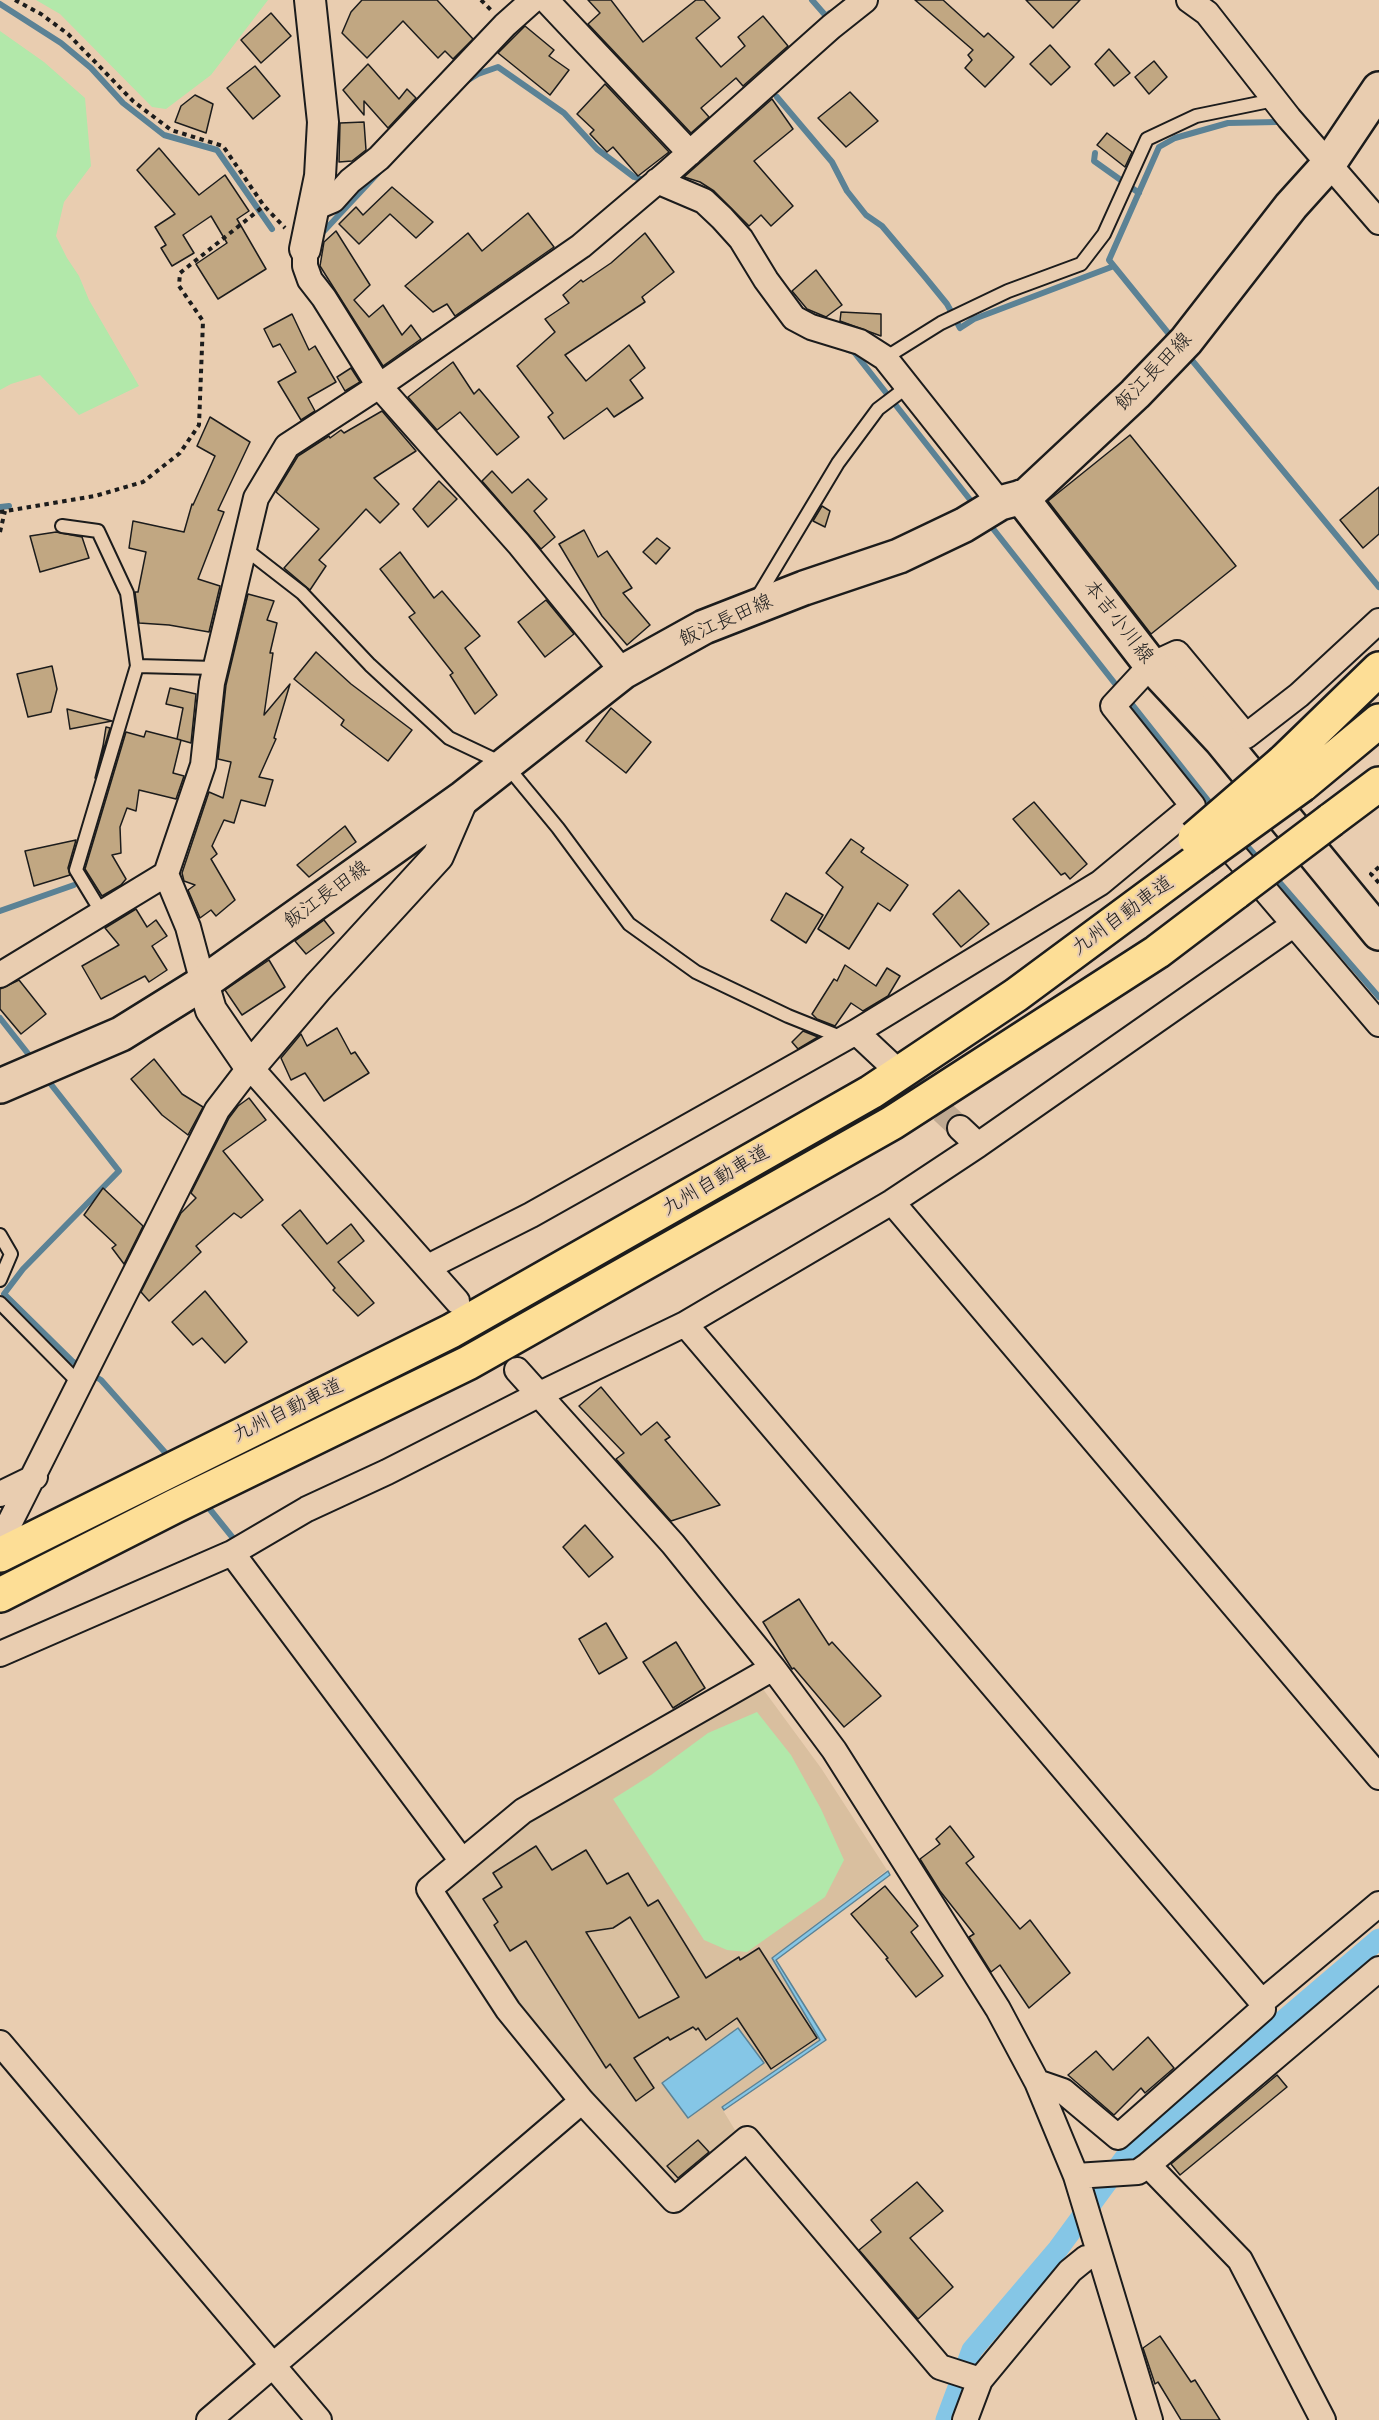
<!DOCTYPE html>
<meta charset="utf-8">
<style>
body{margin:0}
canvas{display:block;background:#e9cdb0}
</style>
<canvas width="1379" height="2420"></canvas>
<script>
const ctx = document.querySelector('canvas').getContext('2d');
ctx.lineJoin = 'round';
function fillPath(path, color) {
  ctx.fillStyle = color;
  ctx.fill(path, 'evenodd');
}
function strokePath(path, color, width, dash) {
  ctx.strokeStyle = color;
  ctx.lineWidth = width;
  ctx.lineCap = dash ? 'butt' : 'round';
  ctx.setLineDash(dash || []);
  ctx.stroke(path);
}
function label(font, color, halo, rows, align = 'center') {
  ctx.font = font + ' Itim,"Klee One",sans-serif';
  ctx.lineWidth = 4.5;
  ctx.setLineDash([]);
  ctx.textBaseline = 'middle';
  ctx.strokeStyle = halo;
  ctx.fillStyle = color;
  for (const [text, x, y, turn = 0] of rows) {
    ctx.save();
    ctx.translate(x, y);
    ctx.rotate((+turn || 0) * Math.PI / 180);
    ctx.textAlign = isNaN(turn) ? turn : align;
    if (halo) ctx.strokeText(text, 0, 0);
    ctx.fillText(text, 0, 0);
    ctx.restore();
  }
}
fillPath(new Path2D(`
 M760,1685L821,1768L887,1870L771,1958L820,2040L721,2107L738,2135L673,2188L515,2007L443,1888L525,1818Z`), '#d9bf9f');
fillPath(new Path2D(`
 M36,0H268L211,75L166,109L152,107L60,14Z
 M0,31L44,62L85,98L91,166L64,202L56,236L67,258L79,276L89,300L139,386L79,415L40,375L11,384L0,390Z
 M757,1712L791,1755L821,1809L844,1860L825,1897L747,1952L727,1950L704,1940L613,1799L651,1775L708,1733Z`), '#b2e8aa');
const water = new Path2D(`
 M888,1871L890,1875L776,1960L826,2040L724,2110L722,2107L820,2040L772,1958Z
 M738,2028L764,2063L688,2118L662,2083Z`);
fillPath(water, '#85c6e6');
strokePath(water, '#5b8295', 1.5);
strokePath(new Path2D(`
 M812,0L826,16L830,13
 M0,4L61,43L91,68L123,103L164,135L217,150L272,229
 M465,82L478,74L498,67L564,113L597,149L634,177L647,181
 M777,97L832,162L847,191L866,215L882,226L925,277L947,304L960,328L974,319L1114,266
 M1095,153L1094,161L1139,193
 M324,231L379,172
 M1173,339L1109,260L1159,147L1175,138L1228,123L1277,122
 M848,350L854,352L975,506
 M1186,353L1379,587
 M0,507L9,506
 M987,521L1120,690
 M1127,698L1214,808
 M1242,840L1261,862
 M1274,876L1379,997
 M0,911L74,885
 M0,1018L33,1060
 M46,1078L119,1171L23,1269L4,1294L72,1361L83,1368
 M91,1374L101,1380L170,1458
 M204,1502L237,1543`), '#5b8295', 6);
strokePath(new Path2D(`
 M946,2420L972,2350L1058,2249L1130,2151L1379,1939`), '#85c6e6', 21);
const building = new Path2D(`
 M362,0H437L473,39L453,59L445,51L438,58L403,21L367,58L342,33L351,12Z
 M588,0H611L643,42L696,0H704L720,18L696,38L721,67L745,46L738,37L763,16L788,46L743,86L736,78L701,108L709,117L691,133L588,24L600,13Z
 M915,0H943L984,37L988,33L1014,57L985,87L965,68L972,60L968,55L973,50Z
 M1026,0H1080L1053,28Z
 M271,13L291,36L261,63L241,40Z
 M525,26L554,50L549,56L569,70L550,95L498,53Z
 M1050,45L1070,67L1051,85L1030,64Z
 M1109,49L1130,73L1114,86L1095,64Z
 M1154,61L1167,77L1149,94L1135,77Z
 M368,64L399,99L407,89L416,98L388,128L364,101V115L343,90Z
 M255,66L280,96L253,119L227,88Z
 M605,84L669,152L638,176L613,147L607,152L590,134L594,130L577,114Z
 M850,92L878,121L846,147L818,118Z
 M195,95L213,104L206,133L175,122L181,106Z
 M772,99L793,129L754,161L793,206L771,226L761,215L749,226L714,191L700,182L684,177Z
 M364,122L366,150L352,161L339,162L340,123Z
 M1107,133L1132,152L1125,167L1097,145Z
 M159,148L199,195L225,175L249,211L237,219L266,269L218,299L196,264L227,243L211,216L183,235L194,253L172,266L161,248L166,245L155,227L175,214L137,170Z
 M392,187L433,222L416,238L390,214L359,244L339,224L356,207L363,215Z
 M528,213L554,247L455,316L447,304L433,312L405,286L468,233L482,251Z
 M336,231L370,285L354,300L369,317L383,305L402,335L411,325L421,339L383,366L320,266L324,242Z
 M645,233L674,272L642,297L645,302L565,355L586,381L629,345L645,368L630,380L643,398L614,417L607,408L564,439L548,417L553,413L517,366L555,332L545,319L569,303L563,295L581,280L583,282L611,263Z
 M816,270L842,305L826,317L807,309L792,291Z
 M841,312L881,314V336L840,321Z
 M292,314L309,350L315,346L336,382L308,398L315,411L301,420L278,382L296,372L280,344L273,347L264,329Z
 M453,362L474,394L479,389L519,437L497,455L460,412L437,430L408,397Z
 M351,368L360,382L345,391L337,377Z
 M382,411L416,451L374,478L399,504L380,523L366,509L319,560L326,566L310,590L284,568L319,529L276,492L298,456L329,436L330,438L341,430L344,433Z
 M210,417L250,442L218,510L224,512L198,579L220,586L209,632L169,625L139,623L135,592H138L146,552L129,548L133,521L184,532L192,504L193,505L215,456L197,446Z
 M1130,435L1236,566L1151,634L1048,501Z
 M492,471L512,493L528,479L547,499L534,511L555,537L541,549L482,481Z
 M439,481L457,499L428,527L413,509Z
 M1379,487V534L1363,548L1340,520Z
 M822,506L830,511L825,527L813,521Z
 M584,530L598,557L607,551L632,588L623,593L650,625L627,645L602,616L559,544Z
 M56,532L82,537L89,558L40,572L30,536Z
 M657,538L670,548L656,564L643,552Z
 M400,552L434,598L442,591L480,636L465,648L497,695L475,714L450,675L453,673L409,617L415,613L380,569Z
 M248,594L274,601L267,620L277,623L270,653H273L264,715L290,684L274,738L276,739L259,777L273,780L265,806L241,800L234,823L224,820L212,846L217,854L211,859L235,900L216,916L211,910L200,918L188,890L195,885L184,881L182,873L209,792L223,798L231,762L218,759L226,685Z
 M546,600L574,634L545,657L518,622Z
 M316,652L351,684L412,730L388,761L341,725L344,720L294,679Z
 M52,666L57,689L51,712L28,717L17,674Z
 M170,688L196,694L191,743L177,739L183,708L166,704Z
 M611,708L651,742L626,773L586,741Z
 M67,709L112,721L70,729Z
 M106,727L110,728L95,778L103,746Z
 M146,731L181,740L173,773L184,776L176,799L139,790L136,811L127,808L120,827L121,853L112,855L126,879L121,885L102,896L85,869L126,732L144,737Z
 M1034,802L1087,864L1070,879L1065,873L1061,875L1013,819Z
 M345,826L356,842L309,877L297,865Z
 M851,839L864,848L861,852L908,885L890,911L878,903L849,949L818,929L843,887L826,873Z
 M76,840L68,868L70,875L34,886L25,851Z
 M959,890L989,924L961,947L933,914Z
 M786,893L823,915L806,943L771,920Z
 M136,909L147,927L156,920L167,936L152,946L167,970L149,982L145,976L101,999L82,966L119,945L105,928Z
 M324,920L334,933L306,954L295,941Z
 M269,960L285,987L242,1015L225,990Z
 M845,965L876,986L887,968L900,976L888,996L863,1011L851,1003L835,1026L817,1019L812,1014L834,979L837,981Z
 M19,980L46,1014L21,1034L0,1009V989Z
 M337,1028L351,1054L355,1052L369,1073L324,1101L305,1073L291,1080L281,1058L301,1034L307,1046Z
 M803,1031L818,1037L798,1049L792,1042Z
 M154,1059L182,1094L203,1107L188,1135L162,1115L131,1079Z
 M249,1098L266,1120L223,1151L263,1200L241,1218L234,1213L196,1246L201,1252L149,1301L141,1292L181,1213L196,1198L191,1193L229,1118L238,1106Z
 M103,1188L143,1226L124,1264L112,1248L116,1245L84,1215Z
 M300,1210L327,1244L351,1224L364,1241L338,1262L374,1303L358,1316L333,1290L335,1288L282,1225Z
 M205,1291L247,1342L225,1363L202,1338L193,1345L172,1322Z
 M601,1387L641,1435L657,1422L670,1437L665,1440L720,1505L671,1521L616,1459L624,1453L579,1406Z
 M585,1525L613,1557L589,1577L563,1547Z
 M799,1599L829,1645L832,1642L881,1696L844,1727L794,1668L792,1669L763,1622Z
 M606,1623L627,1658L599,1674L579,1639Z
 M676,1642L705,1688L673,1708L643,1662Z
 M950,1826L974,1857L966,1863L1020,1929L1030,1920L1070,1973L1029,2008L1000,1965L991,1972L969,1937L974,1934L940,1891L920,1859L940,1844L936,1839Z
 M536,1846L552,1870L586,1850L607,1884L628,1873L648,1906L658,1900L706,1978L739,1957L740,1960L759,1948L817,2038L771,2069L737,2018L706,2040L698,2028L696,2030L693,2027L670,2040L668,2037L634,2058L654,2088L636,2101L610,2064L606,2068L526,1941L510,1951L494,1925L498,1922L483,1899L502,1887L493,1873ZM630,1917L679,1997L639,2018L586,1932L613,1928Z
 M885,1886L918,1926L911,1932L943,1976L916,1997L886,1959L888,1958L851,1914Z
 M1148,2037L1174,2068L1145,2093L1141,2088L1114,2115L1068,2075L1096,2051L1113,2070Z
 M1277,2075L1287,2087L1180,2175L1171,2164Z
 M698,2140L709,2152L678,2178L667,2166Z
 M917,2182L943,2211L910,2238L953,2287L918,2319L859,2250L881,2232L871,2220Z
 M1160,2336L1191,2382L1195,2380L1220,2420H1181L1158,2382L1155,2384L1143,2348Z`);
fillPath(building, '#c1a782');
strokePath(building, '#1c1c1c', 1.5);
strokePath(new Path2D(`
 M889,1062L960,1128`), '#c0aa92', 24, [24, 12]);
const service = new Path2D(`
 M885,358L941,323L1008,291L1081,264L1104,234L1147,139L1196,116L1274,100
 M62,526L98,531L127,593L137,666
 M244,548L302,593L370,665L449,738L506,765L558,828L629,924L696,972L788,1016L843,1038
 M757,598L838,463L878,409L907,387
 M102,913L76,870L137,666L215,668
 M0,1235L11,1254L0,1280
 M0,1303L79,1383`);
const minor = new Path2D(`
 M546,0L690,153
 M1189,0L1207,13L1289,118L1379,222
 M657,181L704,201L722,218L741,239L766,280L794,318L811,327L860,342L885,358L1000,503
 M314,208L333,200L350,181L379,158L505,25L533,0
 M305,249V266L310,280L324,298L379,386L519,544L623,672
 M1213,829L1379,1024
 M166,874L188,927L203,983
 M0,975L166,874L203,765L212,683L256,498L287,446L379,386L581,246L666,174L831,27L865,0
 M856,1032L888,1062
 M960,1128L978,1145
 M892,1202L1379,1777
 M428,1267L531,1215L856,1032L1100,883L1193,806L1113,706L1151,665L1177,653L1246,736L1299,695L1379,621
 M685,1324L1262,2002
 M517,1370L673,1544L773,1668L834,1750L998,2009L1037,2082L1076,2176L1150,2420
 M0,1494L35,1477
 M4,1534L217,1110L250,1067L457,1301
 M232,1553L462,1861
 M0,1654L232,1553L307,1509L387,1472L538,1395L685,1324L892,1202L978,1145L1293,925
 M773,1668L523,1811L429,1889L508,2010L582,2101L674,2200L747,2139L940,2367L980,2380
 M0,2043L319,2420
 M1037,2082L1063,2091L1118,2137L1263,2009L1262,2002L1379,1904
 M1148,2165L1240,2260L1323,2420
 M1076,2176L1138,2172L1148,2165L1379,1969
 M209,2420L582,2101
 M965,2420L980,2380L1070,2271L1086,2258`);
const tertiary = new Path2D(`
 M305,249L320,176L323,122L310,0
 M203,983L211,1010L250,1067L318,987L438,856L463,798`);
const secondary = new Path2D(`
 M1021,497L1151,665L1221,740L1379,933
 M0,1086L121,1034L203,983L463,798L623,672L704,627L804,588L899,556L964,525L1000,503L1026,496L1135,394L1186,341L1291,206L1328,165L1379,89`);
const motorway = new Path2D(`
 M1283,762L1379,669
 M1302,785L1379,721
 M1331,820L1379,784
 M0,1555L451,1331L871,1092L1016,995L1201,858
 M0,1595L175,1506L468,1363L892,1123L1157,952L1236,892`);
strokePath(service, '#1c1c1c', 16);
strokePath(minor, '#1c1c1c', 28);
strokePath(tertiary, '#1c1c1c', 34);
strokePath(secondary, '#1c1c1c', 38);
strokePath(motorway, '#1c1c1c', 38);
strokePath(new Path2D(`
 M15,0L41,14L68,34L133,101L171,130L223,146L264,206L285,228
 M481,0L491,10
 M0,512L95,496L143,482L180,453L199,425L203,321L179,286L180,273L264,206
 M0,532L5,511
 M1379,867L1371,874L1379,883`), '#1c1c1c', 4, [4.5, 4.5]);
strokePath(service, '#e9cdb0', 12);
strokePath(minor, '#e9cdb0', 24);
strokePath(tertiary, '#e9cdb0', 30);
strokePath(secondary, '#e9cdb0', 33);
strokePath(motorway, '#fdde96', 33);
const motorwayBridge = new Path2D(`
 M1195,838L1283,762
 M1201,858L1302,785
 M1236,892L1331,820`);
strokePath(motorwayBridge, '#1c1c1c', 38, []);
strokePath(motorwayBridge, '#fdde96', 33);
label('20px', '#1c1c1c', '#e9cdb0', [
 ["飯江長田線",1154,372,-46],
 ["飯江長田線",726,621,-24],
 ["本吉小川線",1118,622,52],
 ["飯江長田線",327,895,-36],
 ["九州自動車道",1123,916,-36],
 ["九州自動車道",716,1181,-30],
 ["九州自動車道",288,1411,-26]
]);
</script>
